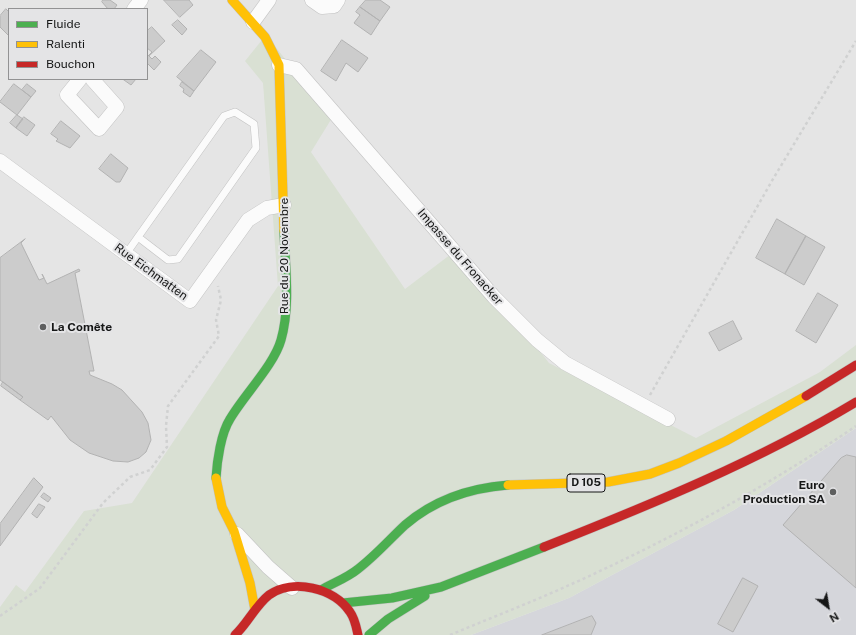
<!DOCTYPE html>
<meta charset="utf-8">
<style>
body{margin:0}
#map{position:relative;width:856px;height:635px;overflow:hidden;background:#e5e5e5;font-family:"Public Sans",sans-serif}
canvas{display:block}
.legend{position:absolute;left:8px;top:8px;width:140px;height:72px;box-sizing:border-box;background:#e4e4e6;border:1px solid #929293;margin:0;padding:5px 7px;list-style:none;font-size:12px;color:#161717}
.legend li{display:flex;align-items:center;gap:8px;height:20px}
.legend b{width:20px;border:1px solid #929293}
.north{position:absolute;left:808px;top:587px;width:40px;height:40px;-webkit-text-stroke:3px #e4e4e6;paint-order:stroke;rotate:149deg;font-size:11px;font-weight:700;line-height:16px;text-align:center;color:#161717}
.north::after{content:'';display:block;margin:auto;width:14px;height:18px;background:#161717;clip-path:polygon(50% 0,100% 100%,50% 72%,0 100%)}
</style>
<div id="map">
<canvas width="856" height="635"></canvas>
<ul class="legend">
<li><b style="height:5px;background:#4caf50"></b>Fluide</li>
<li><b style="height:5px;background:#ffc107"></b>Ralenti</li>
<li><b style="height:5px;background:#c62828"></b>Bouchon</li>
</ul>
<div class="north">N</div>
</div>
<script>
const ctx = document.querySelector('canvas').getContext('2d');
ctx.lineJoin = 'round';
function fillPath(path, color) {
  ctx.fillStyle = color;
  ctx.fill(path, 'evenodd');
}
function strokePath(path, color, width, dash) {
  ctx.strokeStyle = color;
  ctx.lineWidth = width;
  ctx.lineCap = dash ? 'butt' : 'round';
  ctx.setLineDash(dash || []);
  ctx.stroke(path);
}
function label(font, color, halo, rows, align = 'center') {
  ctx.font = font + ' "Public Sans",sans-serif';
  ctx.lineWidth = 4;
  ctx.setLineDash([]);
  ctx.textBaseline = 'middle';
  ctx.strokeStyle = halo;
  ctx.fillStyle = color;
  for (const [text, x, y, turn = 0] of rows) {
    ctx.save();
    ctx.translate(x, y);
    ctx.rotate((+turn || 0) * Math.PI / 180);
    ctx.textAlign = isNaN(turn) ? turn : align;
    if (halo) ctx.strokeText(text, 0, 0);
    ctx.fillText(text, 0, 0);
    ctx.restore();
  }
}
fillPath(new Path2D(`
 M856,428V635H471L569,598L734,510Z`), '#d5d6db');
fillPath(new Path2D(`
 M266,35L332,118L311,152L405,289L459,248L549,363L696,438L820,372L856,345V428L734,510L569,598L471,635H0V607L16,585L25,592L84,511L132,503L278,286L263,83L245,61Z`), '#d9e0d3');
const building = new Path2D(`
 M103,0H110L117,5L114,9H108L102,2Z
 M164,0H189L193,5L180,17Z
 M366,0H380L390,7L380,21L360,7Z
 M360,7L380,21L371,35L354,23L360,15L356,12Z
 M6,9L9,12V36L0,27V16Z
 M178,20L187,29L182,35L172,25Z
 M152,27L165,41L149,56L152,59L155,56L161,62L154,70L147,63V57L152,52L147,48V31Z
 M342,40L368,58L358,72L346,63L336,81L321,71Z
 M201,50L216,62L194,91L177,77Z
 M125,79H136L131,85L124,80Z
 M182,82L194,91L190,97L183,92L184,89L180,86Z
 M14,84L31,97L17,115L0,102Z
 M27,84L36,91L31,97L22,90Z
 M17,115L23,119L16,128L10,123Z
 M24,117L35,125L27,136L16,128Z
 M61,121L80,136L70,148L56,141L58,139L51,134Z
 M111,154L128,168L120,182H116L99,169Z
 M777,219L806,236L785,274L756,258Z
 M806,236L825,247L804,285L785,274Z
 M25,239L21,243L39,280L44,278L42,274L47,284L79,269L80,271L75,273L94,371H89L90,375L112,384L122,390L142,412L148,423L151,440L146,452L139,458L128,462L113,461L89,453L70,440L51,416L48,420L20,400L23,397L0,380V258Z
 M818,293L838,305L816,343L796,331Z
 M733,321L742,339L719,351L709,333Z
 M3,382L23,397L20,400L1,386Z
 M847,455L856,457V588L783,525L841,458Z
 M34,478L43,487L0,546V524Z
 M44,493L51,498L48,502L41,497Z
 M39,504L45,507L37,518L32,514Z
 M743,578L758,586L733,632L718,624Z
 M592,616L596,623L591,635H542Z`);
fillPath(building, '#ccc');
strokePath(building, '#b2b2b2', 1);
const lane = new Path2D(`
 M126,254L138,237L224,116L235,112L254,124L256,148L178,259L168,260L138,237`);
const street = new Path2D(`
 M312,0L322,7L334,6L338,0
 M134,9L141,0
 M253,22L269,0
 M279,65L296,69L494,297L537,340L565,363L668,419
 M80,79L67,95L99,129L117,107L92,79
 M0,161L190,301L248,220L267,208L284,205
 M237,534L268,567L292,588`);
const fast = new Path2D(`
 M216,478C217,461 221,433 230,419C244,395 274,365 281,340C291,305 285,266 284,231
 M321,590C333,583 347,578 358,569C375,556 389,540 405,525C434,500 470,488 508,485
 M343,603L392,598L441,587L544,547
 M369,635L388,619L425,596`);
const slow = new Path2D(`
 M232,0L265,37L279,65L284,231
 M216,478L222,507L234,531L250,583L255,610
 M508,485L608,482L650,474L679,463L726,441L806,396`);
const jam = new Path2D(`
 M806,396L856,365
 M544,547C650,505 758,461 856,402
 M235,635C248,623 255,606 269,595C293,578 334,588 350,612C355,619 356,626 358,635`);
strokePath(lane, '#c2c2c2', 8);
strokePath(street, '#c2c2c2', 15);
strokePath(fast, '#c2c2c2', 10);
strokePath(slow, '#c2c2c2', 10);
strokePath(jam, '#c2c2c2', 10);
strokePath(new Path2D(`
 M650,395L773,179L856,41
 M0,616L40,588L103,503L130,477L150,470L167,447L166,426L168,406L219,336L216,320L221,300L218,286
 M450,635C488,619 527,604 565,587C666,542 765,488 856,426`), '#d0d1d1', 2.5, [3, 3]);
strokePath(lane, '#fbfbfb', 7);
strokePath(street, '#fbfbfb', 14);
strokePath(fast, '#4caf50', 9);
strokePath(slow, '#ffc107', 9);
strokePath(jam, '#c62828', 9);
for (const [x, y, r, color] of [
 [43,327,4,"#5e5f5f"],
 [833,492,4,"#5e5f5f"]
]) {
  const dot = new Path2D();
  dot.arc(x, y, r, 0, 2 * Math.PI);
  ctx.fillStyle = color;
  ctx.fill(dot);
  strokePath(dot, '#e4e4e6', 1.5);
}
for (const [x, y, w] of [
 [586,483,38]
]) {
  const box = new Path2D();
  box.roundRect(x - w / 2, y - 9, w, 18, 3);
  ctx.fillStyle = '#e4e4e6';
  ctx.fill(box);
  strokePath(box, '#161717', 1);
}
label('bold 11px', '#161717', null, [
 ["D 105",586,483]
]);
label('12px', '#161717', '#e4e4e6', [
 ["Rue du 20 Novembre",284,256,-90],
 ["Impasse du Fronacker",460,257,49],
 ["Rue Eichmatten",151,272,36]
]);
label('bold 12px', '#161717', '#e4e4e6', [
 ["La Comête",51,327],
 ["Euro",825,485,"right"],
 ["Production SA",825,499,"right"]
], 'left');
</script>
